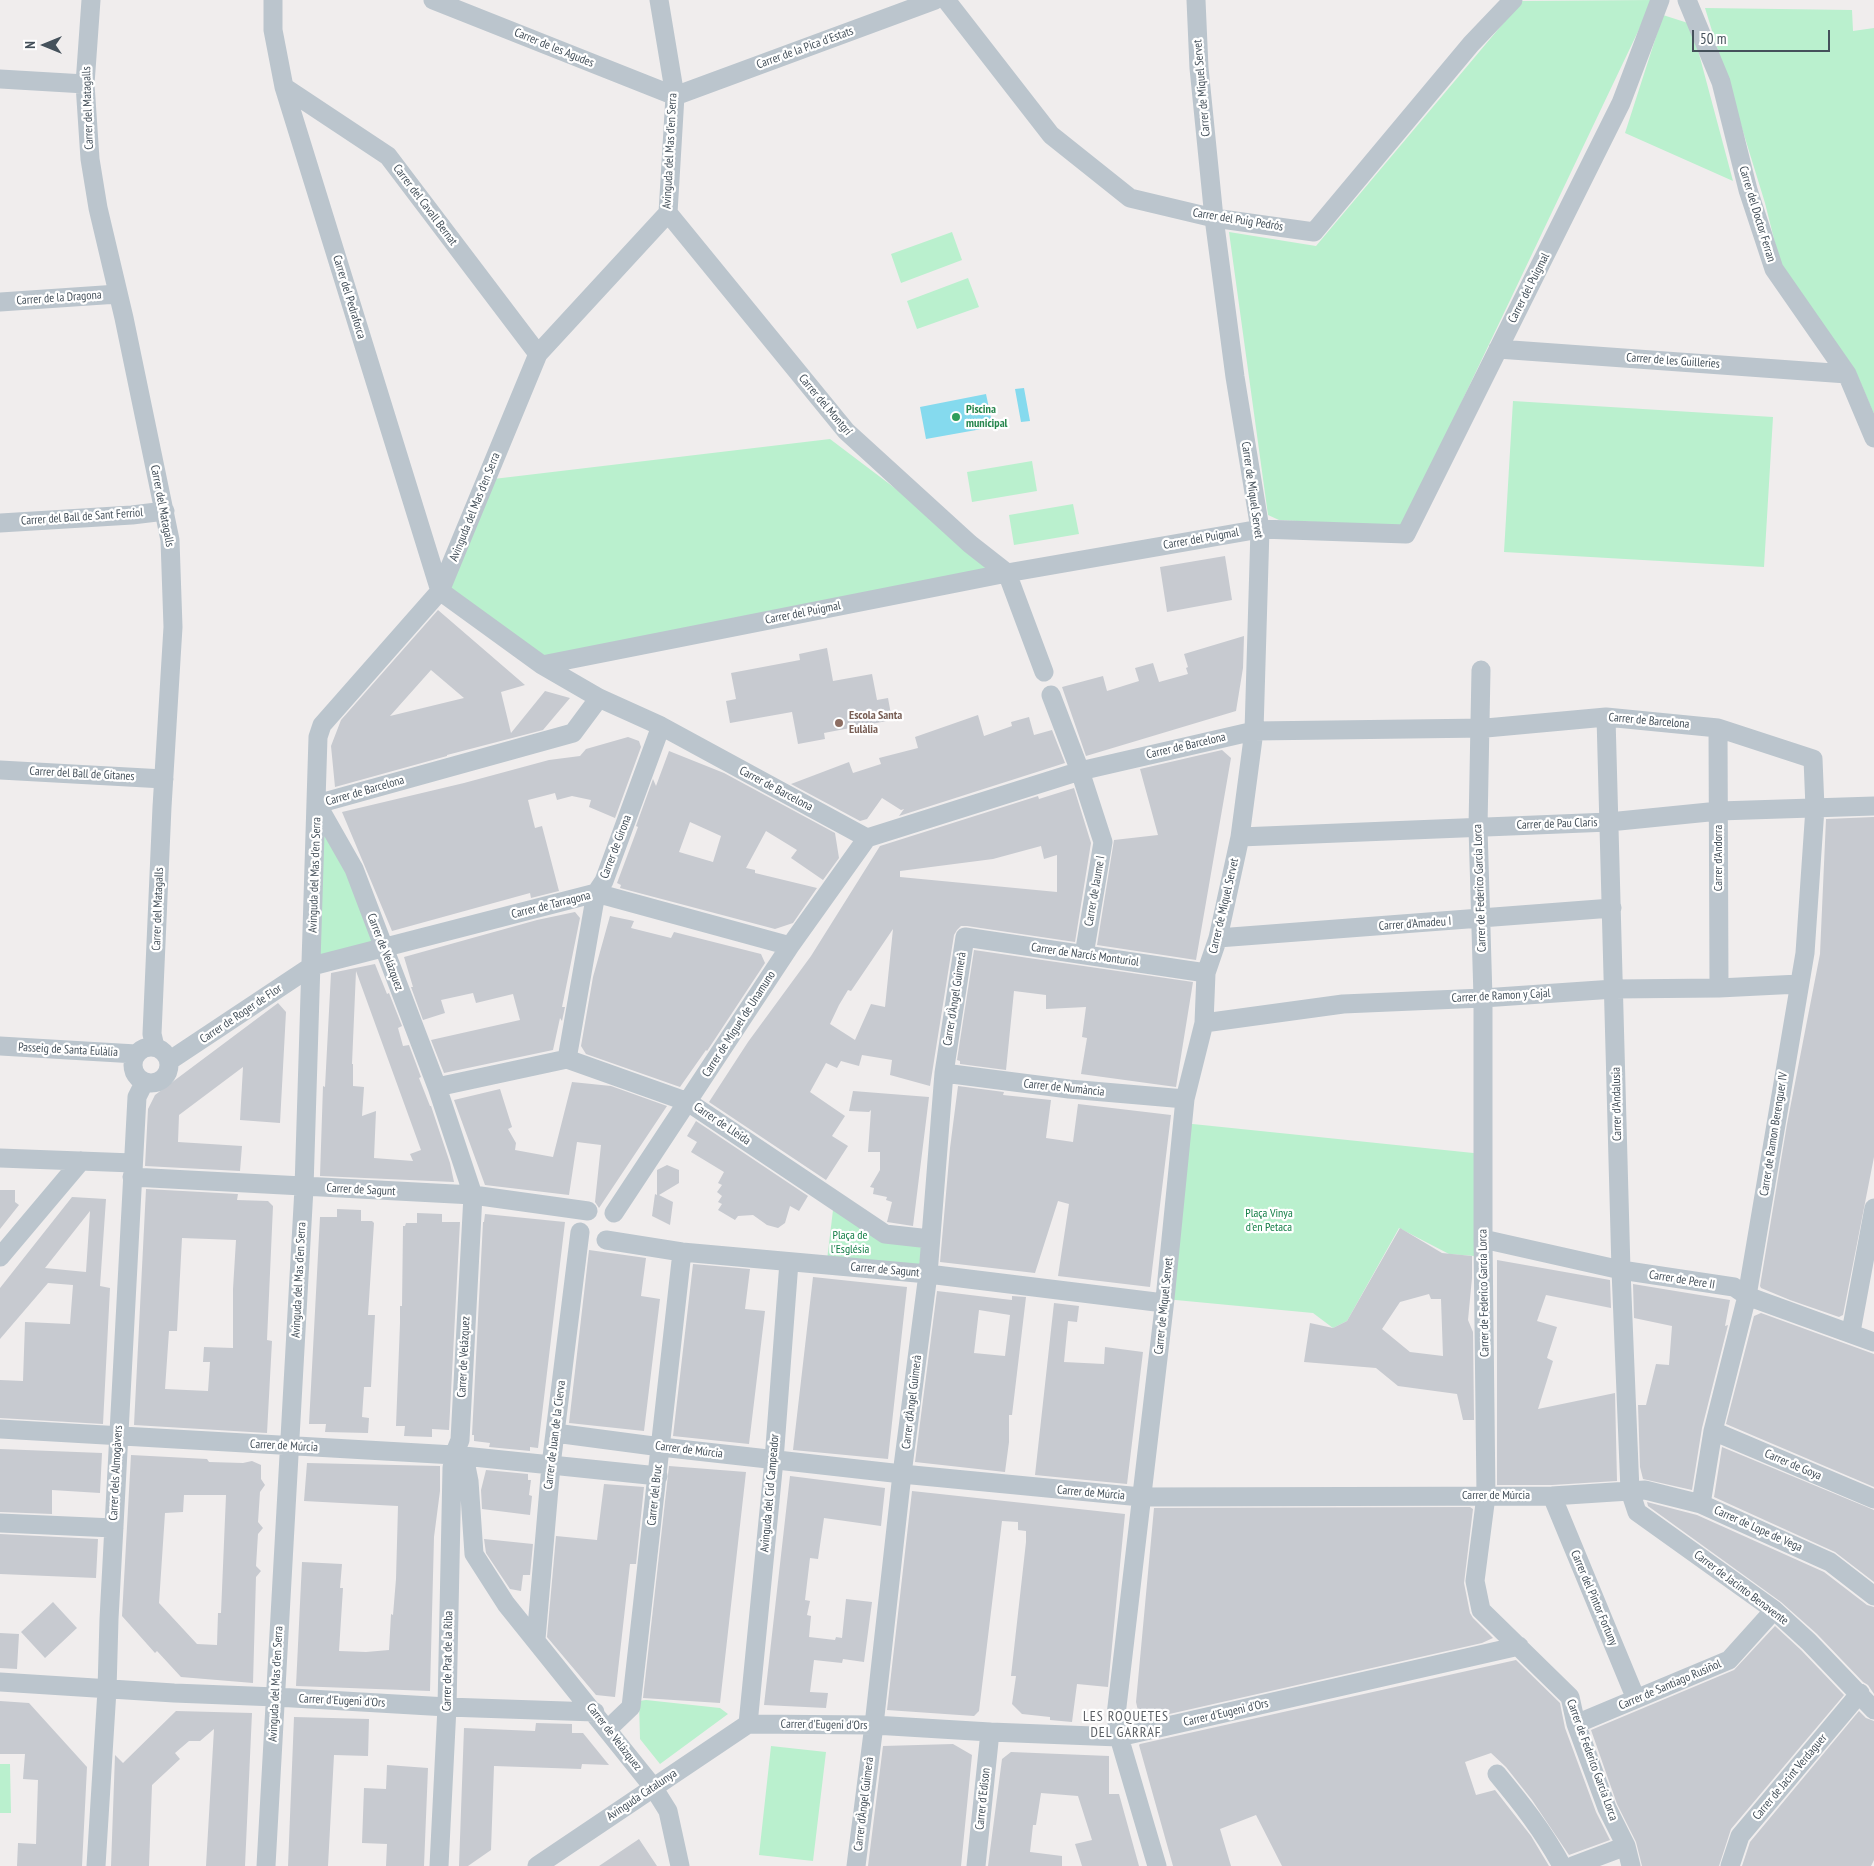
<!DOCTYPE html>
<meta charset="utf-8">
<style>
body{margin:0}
#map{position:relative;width:1874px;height:1866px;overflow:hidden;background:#f0eded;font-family:"PT Sans Narrow",sans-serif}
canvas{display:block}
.north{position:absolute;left:20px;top:20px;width:50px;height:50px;-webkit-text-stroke:4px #fff;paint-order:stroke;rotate:270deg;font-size:14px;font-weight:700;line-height:20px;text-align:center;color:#45515b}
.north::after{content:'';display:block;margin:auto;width:18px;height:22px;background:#45515b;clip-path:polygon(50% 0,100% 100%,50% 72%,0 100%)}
.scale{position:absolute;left:1692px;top:30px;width:138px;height:22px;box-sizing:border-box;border:2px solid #45515b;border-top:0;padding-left:6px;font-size:15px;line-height:18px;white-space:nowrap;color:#45515b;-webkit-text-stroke:4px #fff;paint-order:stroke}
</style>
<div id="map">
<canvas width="1874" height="1866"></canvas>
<div class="north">N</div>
<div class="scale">50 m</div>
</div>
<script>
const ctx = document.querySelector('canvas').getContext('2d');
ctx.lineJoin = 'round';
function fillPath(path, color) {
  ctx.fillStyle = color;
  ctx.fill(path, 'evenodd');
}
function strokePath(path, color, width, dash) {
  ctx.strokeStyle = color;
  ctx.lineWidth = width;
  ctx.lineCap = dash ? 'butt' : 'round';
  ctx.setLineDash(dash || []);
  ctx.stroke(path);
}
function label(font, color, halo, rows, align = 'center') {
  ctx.font = font + ' "PT Sans Narrow",sans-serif';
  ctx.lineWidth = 4.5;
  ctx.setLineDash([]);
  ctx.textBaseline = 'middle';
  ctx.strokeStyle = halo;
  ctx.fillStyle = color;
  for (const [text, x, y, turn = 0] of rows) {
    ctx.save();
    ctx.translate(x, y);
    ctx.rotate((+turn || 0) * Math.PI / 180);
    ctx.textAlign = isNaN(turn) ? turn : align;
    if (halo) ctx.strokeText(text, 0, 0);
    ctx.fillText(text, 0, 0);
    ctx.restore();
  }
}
fillPath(new Path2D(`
 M1653,0L1402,527L1279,520L1268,515L1229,232L1316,246L1522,1Z
 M1705,8L1852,10L1853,31L1874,28V414L1855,370L1780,263L1765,203Z
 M1663,15L1691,24L1733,181L1625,133Z
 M952,232L962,260L901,283L891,254Z
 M968,278L979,307L917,329L907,301Z
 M1513,401L1773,417L1764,567L1504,552Z
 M830,439L1007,573L542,665L440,591L485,480Z
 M1032,461L1037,491L972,502L967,472Z
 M1073,504L1079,534L1014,545L1009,515Z
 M317,804L383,948L312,966Z
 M1183,1123L1483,1154L1474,1256L1449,1254L1399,1228L1347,1321L1333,1328L1313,1313L1165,1299Z
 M833,1210L922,1244L919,1268L827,1260Z
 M646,1700L720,1708L728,1714L660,1764L640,1739L639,1701Z
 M771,1746L826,1752L813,1861L759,1855Z
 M0,1764H10L11,1813H0Z`), '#baf0ce');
fillPath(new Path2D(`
 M1024,388L1030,421L1021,422L1015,389Z
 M986,394L993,427L926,439L920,407Z`), '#85daee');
fillPath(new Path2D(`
 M1225,556L1232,600L1167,612L1160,567Z
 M438,610L525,685L501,692L511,733L545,691L570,698L543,730L447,755V756L335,787L331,746L341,720ZM431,670L464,698L390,716Z
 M1244,636L1243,668L1236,711L1086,756L1062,687L1103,676L1107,691L1139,681L1135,668L1153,663L1159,682L1188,674L1186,668L1188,667L1184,654Z
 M827,648L833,681L872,674L877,700L888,698L892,720L824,733L825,739L798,744L792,712L730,723L726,701L736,699L731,673L800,660L799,654Z
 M978,715L984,736L1012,726L1011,722L1029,717L1034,735L1052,730L1065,763L899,816L904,809L901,810L882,798L867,819L860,821L791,784L849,762L853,773L881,764L879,758L918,748L915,737Z
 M628,737L639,741L641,747L615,818L589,807L591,800L572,796L557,800L555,793L528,800L535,828L542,826L559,891L531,898L530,893L392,931L342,812L464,783L549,760L580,756L586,749Z
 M1222,750L1231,758L1196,960L1097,945L1114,840L1158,835L1140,769Z
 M669,751L724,773L835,833L839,858L823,880L791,858L797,850L766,831L746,868L755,870V873L817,888L793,923L775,929L620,888L621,885L617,883L638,827L636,826L653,779L656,786ZM690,822L721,836L713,862L679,852Z
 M1074,788L1091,843L1075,942L967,926H961L957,930L954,935L930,1086L890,1075L892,1060L862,1055L859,1066L841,1061L837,1068L826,1063L810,1092L845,1116L832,1136L848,1146L826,1180L709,1102L748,1042L811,956L880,846L1038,796L1039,799ZM1041,846L1044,859L1057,855V892L900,877V871L993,859ZM893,929L885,1007L871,1004L855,1040L830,1024L839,1005L848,990L851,991Z
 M1874,817V1157L1843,1315L1839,1317L1790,1300L1761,1288L1760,1286L1787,1124L1820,954L1826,819Z
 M575,912L580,918L562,1007H565L562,1021L560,1018L553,1050L444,1073L431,1040L520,1020L513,994L476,1003L473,993L441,1000L445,1013L423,1020L411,987H413L404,957L537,920Z
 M610,916L634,921L631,928L671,938L674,932L761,954L765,963L707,1051L706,1050L680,1087L586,1054L581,1046L593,977Z
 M974,950L1193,982L1176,1087L1081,1074L1087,1038L1082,1037L1086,1007L1046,1009V995L1014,991L1006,1070L960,1064V1061L957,1060Z
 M375,964L387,994L389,993L402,1026L398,1028L403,1046L409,1045L421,1077L419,1078L430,1106H431L450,1163L454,1182L320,1176L323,1086L325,1087L331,973ZM356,971L421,1150L410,1154L413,1161L374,1158L376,1111L362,1116L364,1087L353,1086V1064H352Z
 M278,1003L286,1012L280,1123L240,1120L243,1067L179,1115L178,1142L242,1146L240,1171L145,1166L148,1109L155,1095Z
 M572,1082L611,1086L667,1106L599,1208L595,1202L601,1145L577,1142L569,1195L485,1185L454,1100L500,1089L512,1127L508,1129L516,1143L515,1150L553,1157Z
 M958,1086L1004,1092L1003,1095L1051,1100L1046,1138L1073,1142L1078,1104L1171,1115L1150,1287L1058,1276L1069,1204L1058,1201L1035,1273L940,1262L950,1148Z
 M853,1091L929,1097L913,1226L887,1222L892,1202L886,1200L887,1197L873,1194L874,1188L870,1187L880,1170V1152H868L871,1110L869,1112L849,1111Z
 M696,1121L808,1196L799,1211L790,1206L785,1223L778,1228L767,1225L753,1215L738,1216L735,1220L718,1210L722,1204L718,1202L722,1196L717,1192L722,1185L718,1183L724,1172L691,1152L697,1142L687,1136Z
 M667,1165L679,1170V1183L659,1195L673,1202L670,1225L652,1216L655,1194L657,1195V1170Z
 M146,1189L238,1194L237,1200L268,1201L273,1206L267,1340L272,1341L267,1433L134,1425ZM182,1238L236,1240L233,1289V1348L204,1347L203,1362H210L208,1391L165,1389L169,1331H177Z
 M0,1190H15V1202L19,1205L0,1229Z
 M72,1197L106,1199L100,1286L110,1288L103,1424L0,1418V1380L23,1381L25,1322L70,1324L73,1285L48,1283L0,1339V1288ZM90,1211L86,1272L45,1268Z
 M337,1209L361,1210V1221H372L374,1223L368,1315H375L371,1387H364L362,1417L369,1418L368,1433L325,1432L326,1424H309L320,1217H337Z
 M417,1213L442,1214V1222H460L449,1430L432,1429V1437L404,1436L405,1426H396L400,1323V1306H402L403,1226H405L406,1223H417Z
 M485,1214L565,1222L538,1448L530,1447V1451L489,1447L490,1443L474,1441V1435H472L483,1222H484Z
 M1400,1228L1442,1253L1472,1256V1278L1468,1320L1473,1332L1474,1420H1463L1457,1394L1398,1386L1376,1368L1304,1362L1310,1323L1333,1328L1347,1321ZM1429,1294L1431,1299H1441L1443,1356L1410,1352L1382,1329L1400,1302Z
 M589,1250L646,1258L641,1296L660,1299L644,1431L569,1423Z
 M1497,1260L1610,1280L1611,1308L1546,1295L1537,1321L1557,1327L1547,1358L1553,1361L1538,1409L1615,1393L1617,1481L1552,1485H1497Z
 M693,1264L750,1269L745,1309L765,1311L749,1444L673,1436Z
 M813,1277L907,1287L888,1459L793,1450Z
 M1633,1284L1730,1300L1725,1326L1728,1325L1702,1428L1692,1490L1643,1479L1640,1467L1638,1405H1646L1656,1364L1669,1365L1672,1326L1634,1318Z
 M937,1291L1003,1299L1012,1300V1296L1026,1297L1012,1415H1009V1442L1005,1472L915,1462ZM979,1310L1010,1315L1005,1356L974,1353Z
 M1054,1303L1079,1306L1077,1322L1068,1321L1064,1362L1104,1364L1105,1347L1143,1352L1127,1484L1035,1475Z
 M1761,1313L1874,1354V1487L1726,1424L1754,1316Z
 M1722,1447L1874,1510V1582L1835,1552L1714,1497Z
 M0,1449L102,1453L100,1493L52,1490V1514L0,1512Z
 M131,1455L207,1459L209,1462L243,1463L252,1461L261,1465V1479L265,1485L260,1492L258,1522L263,1528L258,1534L256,1566L261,1571L256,1577L253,1683L181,1677L157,1651L155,1653L122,1616ZM184,1495H226L221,1613H218L217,1645L197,1644L159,1603L165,1513L183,1512Z
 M307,1463L440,1466V1491L434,1537L430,1691L296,1686L302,1562L342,1564L340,1588H343L339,1651L366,1652L389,1650L391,1614L393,1615L396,1579L398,1506L304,1501Z
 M669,1466L746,1472L720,1703L643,1698Z
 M486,1470L528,1474V1480H531L529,1495L532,1496L530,1515L482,1509L481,1490Z
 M790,1476L885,1488L881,1526L824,1518L818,1559L810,1558L805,1600L810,1601L807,1615L811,1616L809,1637L835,1640L836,1637L842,1638L846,1599L872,1602L864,1662L843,1659L842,1663L814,1660L810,1692L828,1693L826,1708L764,1705Z
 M604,1484L644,1487L636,1564H630L615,1697L596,1695L547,1637L556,1536L597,1540Z
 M912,1491L1125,1514L1108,1687L1077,1684L1072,1722L1050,1720V1717L1022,1714L1012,1704L1016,1676H1011L1026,1542V1531L1018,1530V1522L1002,1521L979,1711L974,1716L887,1710Z
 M1647,1502L1697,1515L1824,1572L1867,1605L1874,1607V1694L1868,1685L1863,1682L1817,1634L1781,1602L1648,1506Z
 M1470,1507L1473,1509L1464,1583L1470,1613L1473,1618L1493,1638L1482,1643L1165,1715L1166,1714L1140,1719L1136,1702L1154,1508Z
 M0,1534L98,1539L96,1578L0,1574Z
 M484,1539L533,1544L530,1575H523L521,1591L510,1589L486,1553Z
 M53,1602L77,1628L45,1658L21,1632Z
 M1775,1626L1801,1650L1844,1695L1731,1829L1719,1866H1642L1636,1842L1617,1804L1591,1730L1734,1670Z
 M0,1633L19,1634L17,1669L0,1668Z
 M1516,1660L1560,1703L1565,1728L1596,1812L1610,1840L1569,1855L1532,1800L1506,1767L1491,1753L1465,1762L1476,1795L1495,1790L1531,1836L1549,1866H1282L1256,1815L1220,1829L1231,1866H1173L1139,1745L1140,1744Z
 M0,1701L29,1703L87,1767L82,1866H17L18,1843L36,1844L38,1780L23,1779L25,1754H0Z
 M176,1711L252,1713L245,1866H206L214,1729L200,1741H189L175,1753L180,1759L152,1785L149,1866H111L115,1755L123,1763Z
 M1859,1711L1866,1718L1874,1721V1860L1871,1866H1742L1750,1842Z
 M294,1717L369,1719L368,1756L334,1755L328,1866H288Z
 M536,1723L572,1724V1733H583L609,1765L582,1764L581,1769L494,1766L491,1850L468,1866H459L464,1728L535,1731Z
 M953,1744L972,1755L961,1866H868L883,1746Z
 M1011,1752L1109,1756V1794H1119L1139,1866H1082L1075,1844L1092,1840L1078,1796L1041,1793L1036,1825H1033L1030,1852L1062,1856V1866H988L1002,1759Z
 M387,1765L428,1768L424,1866H386L387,1844L362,1843L364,1788L386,1789Z
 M639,1839L657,1866H599Z`), '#c7cad0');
strokePath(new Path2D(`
 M91,0L85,84L90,159L98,208L124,318L170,540L173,627L162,807L152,1034L155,1047
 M273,0V30L284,87L440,591L542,665L599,698L661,726L867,838L1080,771L1254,731L1486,728L1606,717L1718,728L1813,759L1815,808L1805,953L1747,1296L1713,1431L1701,1504
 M433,0L675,96L935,0
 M946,0L1051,135L1130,198L1214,218L1314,232L1471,44L1513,0
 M1687,0L1721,82L1748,190L1774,269L1847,374L1874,438
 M0,79L85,84
 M284,87L388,156L538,354
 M668,213L846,431L970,544L1007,573
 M0,302L118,294
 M1498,349L1847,374
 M0,523L132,515L165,511
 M1007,573L1044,672
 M542,665L1007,573L1260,529L1406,534L1621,103L1660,0
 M1481,670L1478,827L1483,998V1239L1486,1496L1475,1581L1481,1610L1570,1697L1576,1724L1607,1808L1626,1846L1631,1866
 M1051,695L1080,771L1103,842L1084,955
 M1606,717L1621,1270L1630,1491L1637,1512L1774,1610L1809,1642L1874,1710
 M1718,728L1719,988
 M0,770L164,779
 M1240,837L1609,822L1719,811L1874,806
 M1218,938L1612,908
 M1204,1023L1343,1004L1483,998L1614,989L1719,988L1799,984
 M0,1046L136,1054
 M133 1065a18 18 0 1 1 36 0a18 18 0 1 1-36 0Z
 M567,1059L596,893L604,881L661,726
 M169,1061L312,966L596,893L790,946
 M944,1073L1069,1089L1185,1099
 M437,1087L567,1059L688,1102L885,1234L930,1239
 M0,1158L133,1163
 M132,1177L473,1195L588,1211
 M614,1213L790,946L867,838
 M1483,1239L1621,1270L1734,1287L1747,1296L1874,1342
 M606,1240L682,1252L928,1274L1164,1303
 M0,1257L81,1161
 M1851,1332L1874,1208
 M0,1429L454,1455L658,1476
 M1713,1431L1874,1499
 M555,1433L661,1447L902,1474L1141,1497L1552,1496L1645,1490L1701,1504L1830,1562L1874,1596
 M454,1455L466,1466L469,1481L474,1554L506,1604L653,1787L668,1811L680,1866
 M1552,1496L1636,1699
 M0,1523L114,1528
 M536,1639L551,1465L580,1232
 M0,1682L174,1693L276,1697L447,1707L595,1712
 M748,1724L874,1725L990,1732L1119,1737L1519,1646
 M748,1724L774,1460L789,1262
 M1576,1724L1729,1660L1774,1610
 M608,1729L631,1707L682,1252
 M1497,1774C1521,1803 1544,1832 1562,1866
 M96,1866L107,1690L109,1619L137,1097L144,1083
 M266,1866L304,1188L318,737L322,725L440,591L538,354L668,213L675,96L659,0
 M439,1866L447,1707L452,1468L454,1455L460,1440L473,1195L437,1087L354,869L317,804L573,733L599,698
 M537,1866L748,1724
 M856,1866L874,1725L902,1474L928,1274L944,1073L965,937L1206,973
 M976,1866L990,1732
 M1157,1866L1119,1737L1116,1715L1165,1299L1185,1099L1204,1023L1206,973L1218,938L1240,837L1254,731L1260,529L1235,377L1214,218L1199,68L1196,0
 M1573,1866L1626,1846
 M1730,1866L1740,1836L1860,1693`), '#bbc5cd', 19);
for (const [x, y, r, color] of [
 [956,417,5,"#2e9e5b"],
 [839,723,5,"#8d6e63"]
]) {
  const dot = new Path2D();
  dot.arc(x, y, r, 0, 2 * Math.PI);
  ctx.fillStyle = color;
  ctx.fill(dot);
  strokePath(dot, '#fff', 2);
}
label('12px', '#45515b', '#fff', [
 ["Carrer de les Agudes",554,48,22],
 ["Carrer de la Pica d'Estats",805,48,-20],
 ["Carrer de Miquel Servet",1202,88,-95],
 ["Carrer del Matagalls",88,108,-92],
 ["Avinguda del Mas d'en Serra",670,151,-87],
 ["Carrer del Cavall Bernat",425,205,53],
 ["Carrer del Doctor Ferran",1757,214,73],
 ["Carrer del Puig Pedrós",1238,220,9],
 ["Carrer del Puigmal",1529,288,-63],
 ["Carrer del Pedraforca",349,297,73],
 ["Carrer de la Dragona",59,298,-4],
 ["Carrer de les Guilleries",1673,361,4],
 ["Carrer del Montgrí",825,405,50],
 ["Carrer de Miquel Servet",1252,490,82],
 ["Carrer del Matagalls",162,506,79],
 ["Avinguda del Mas d'en Serra",475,507,-68],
 ["Carrer del Ball de Sant Ferriol",82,517,-4],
 ["Carrer del Puigmal",1201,539,-10],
 ["Carrer del Puigmal",803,613,-11],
 ["Carrer de Barcelona",1649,721,5],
 ["Carrer de Barcelona",1186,746,-13],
 ["Carrer del Ball de Gitanes",82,774,3],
 ["Carrer de Barcelona",776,789,28],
 ["Carrer de Barcelona",365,791,-16],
 ["Carrer de Pau Claris",1557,824,-2],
 ["Carrer de Girona",616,847,-69],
 ["Carrer d'Andorra",1719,858,-90],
 ["Avinguda del Mas d'en Serra",315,875,-88],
 ["Carrer de Federico García Lorca",1480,888,-92],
 ["Carrer de Jaume I",1095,891,-80],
 ["Carrer de Tarragona",551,905,-14],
 ["Carrer de Miquel Servet",1224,906,-77],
 ["Carrer del Matagalls",158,909,-88],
 ["Carrer d'Amadeu I",1415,924,-4],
 ["Carrer de Velázquez",385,952,69],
 ["Carrer de Narcís Monturiol",1085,955,8],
 ["Carrer de Ramon y Cajal",1501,996,-3],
 ["Carrer d'Àngel Guimerà",955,999,-81],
 ["Carrer de Roger de Flor",241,1014,-34],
 ["Carrer de Miguel de Unamuno",739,1024,-57],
 ["Passeig de Santa Eulàlia",68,1050,3],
 ["Carrer de Numància",1064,1088,6],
 ["Carrer d'Andalusia",1617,1104,-91],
 ["Carrer de Lleida",722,1124,34],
 ["Carrer de Ramon Berenguer IV",1774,1134,-81],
 ["Carrer de Sagunt",361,1190,3],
 ["Carrer de Sagunt",885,1270,5],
 ["Avinguda del Mas d'en Serra",299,1280,-87],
 ["Carrer de Pere II",1682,1280,9],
 ["Carrer de Federico García Lorca",1484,1293,-91],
 ["Carrer de Miquel Servet",1164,1306,-84],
 ["Carrer de Velázquez",464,1357,-87],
 ["Carrer d'Àngel Guimerà",912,1402,-83],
 ["Carrer de Juan de la Cierva",555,1435,-83],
 ["Carrer de Múrcia",284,1446,3],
 ["Carrer de Múrcia",689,1450,7],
 ["Carrer de Goya",1793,1465,23],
 ["Carrer dels Almogàvers",116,1473,-87],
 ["Avinguda del Cid Campeador",770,1493,-85],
 ["Carrer de Múrcia",1091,1493,5],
 ["Carrer del Bruc",655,1495,-84],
 ["Carrer de Múrcia",1496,1496],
 ["Carrer de Lope de Vega",1758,1529,24],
 ["Carrer de Jacinto Benavente",1741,1588,37],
 ["Carrer del Pintor Fortuny",1594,1598,67],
 ["Carrer de Prat de la Riba",448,1661,-89],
 ["Avinguda del Mas d'en Serra",276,1684,-87],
 ["Carrer de Santiago Rusiñol",1670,1685,-23],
 ["Carrer d'Eugeni d'Ors",342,1701,3],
 ["Carrer d'Eugeni d'Ors",1226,1713,-13],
 ["Carrer d'Eugeni d'Ors",824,1725,1],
 ["Carrer de Velázquez",614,1737,52],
 ["Carrer de Federico García Lorca",1592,1760,70],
 ["Carrer de Jacint Verdaguer",1790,1777,-50],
 ["Avinguda Catalunya",642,1795,-34],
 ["Carrer d'Edison",983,1799,-84],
 ["Carrer d'Àngel Guimerà",864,1804,-83]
]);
label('bold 12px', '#27864d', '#fff', [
 ["Piscina",966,410],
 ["municipal",966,424]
], 'left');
label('bold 12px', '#785e54', '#fff', [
 ["Escola Santa",849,716],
 ["Eulàlia",849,730]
], 'left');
label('12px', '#147e47', '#fff', [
 ["Plaça Vinya",1269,1214],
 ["d'en Petaca",1269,1228],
 ["Plaça de",850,1236],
 ["l'Església",850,1250]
]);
ctx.letterSpacing = '1px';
label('14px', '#5a5e63', '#fff', [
 ["LES ROQUETES",1126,1717],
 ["DEL GARRAF",1126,1733]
]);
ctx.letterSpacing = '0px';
</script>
